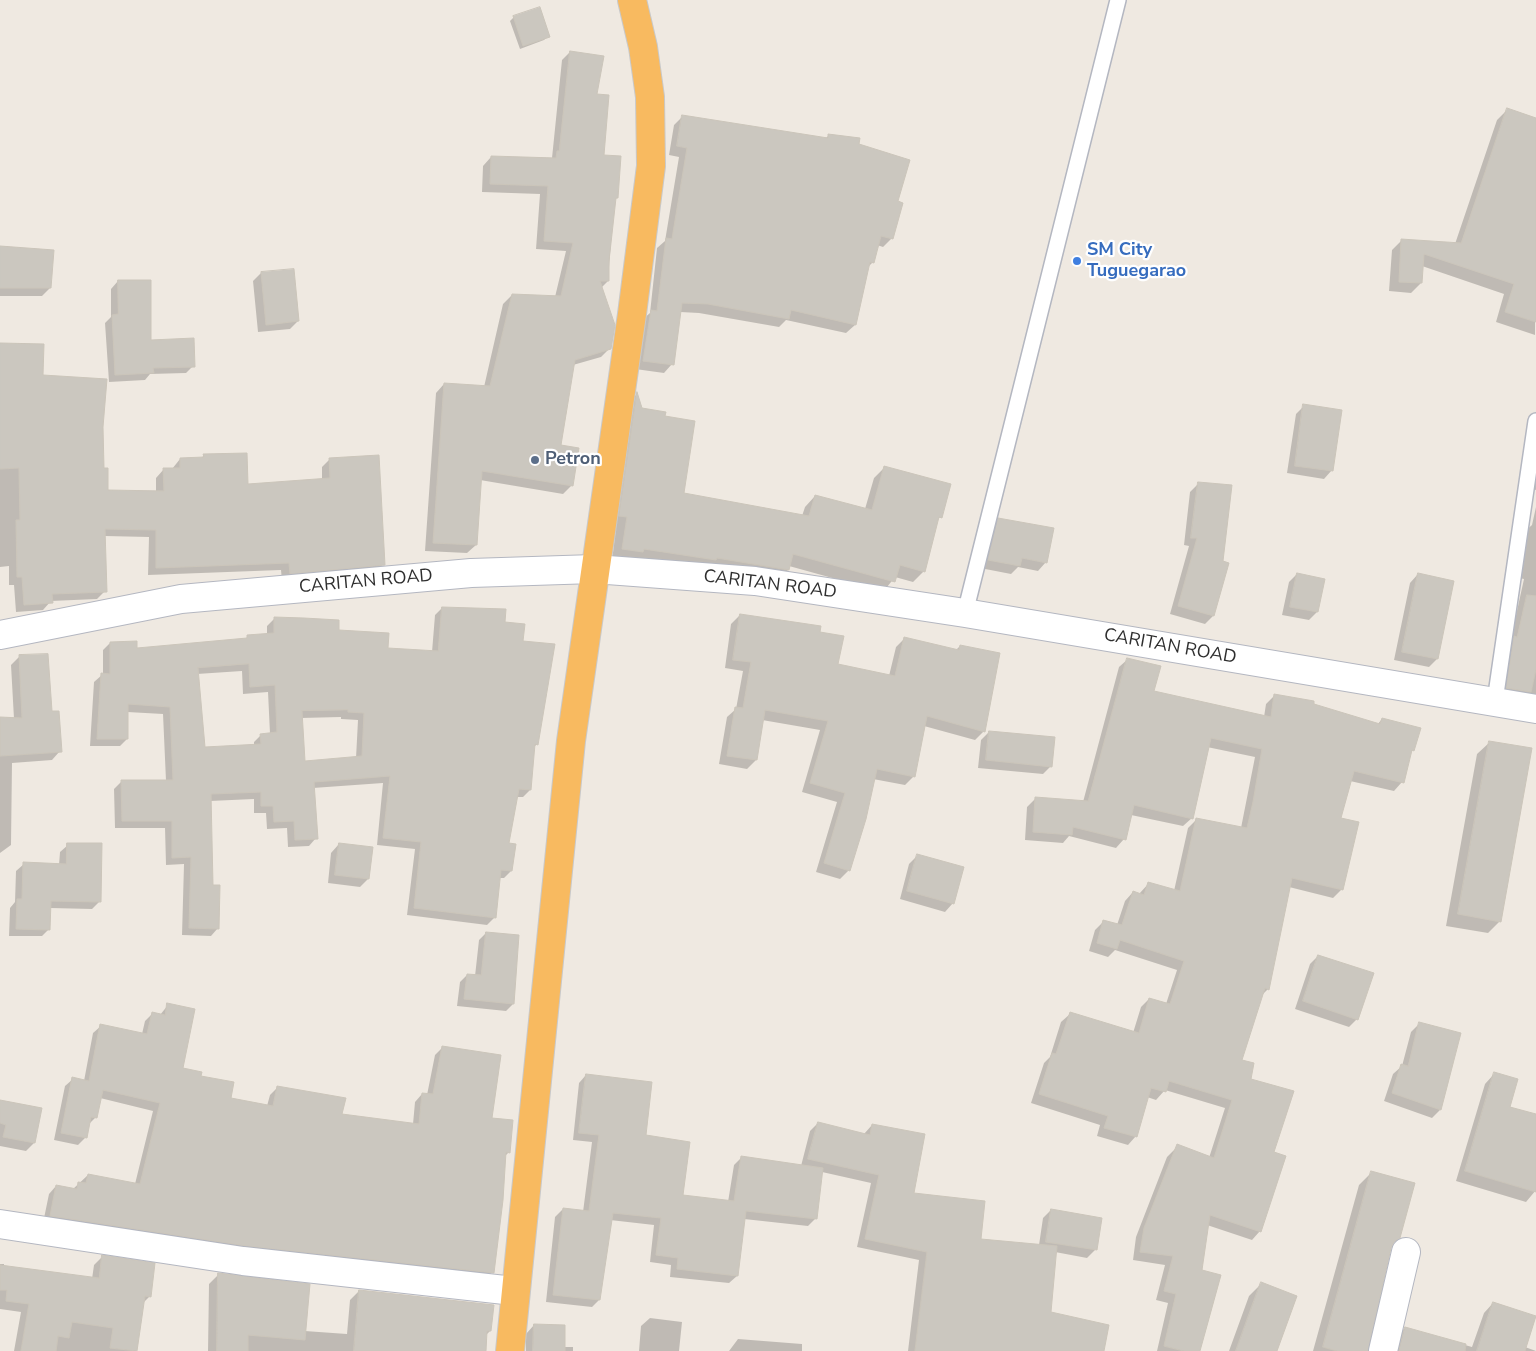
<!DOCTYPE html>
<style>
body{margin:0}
canvas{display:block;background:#efe9e1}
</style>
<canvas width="1536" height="1351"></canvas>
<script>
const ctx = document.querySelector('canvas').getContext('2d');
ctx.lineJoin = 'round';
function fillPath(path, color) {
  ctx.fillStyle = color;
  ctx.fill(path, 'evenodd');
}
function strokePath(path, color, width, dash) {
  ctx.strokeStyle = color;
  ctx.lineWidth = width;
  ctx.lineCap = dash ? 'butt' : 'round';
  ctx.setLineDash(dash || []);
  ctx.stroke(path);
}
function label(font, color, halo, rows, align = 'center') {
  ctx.font = font + ' "Nunito Sans",sans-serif';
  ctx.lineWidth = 4.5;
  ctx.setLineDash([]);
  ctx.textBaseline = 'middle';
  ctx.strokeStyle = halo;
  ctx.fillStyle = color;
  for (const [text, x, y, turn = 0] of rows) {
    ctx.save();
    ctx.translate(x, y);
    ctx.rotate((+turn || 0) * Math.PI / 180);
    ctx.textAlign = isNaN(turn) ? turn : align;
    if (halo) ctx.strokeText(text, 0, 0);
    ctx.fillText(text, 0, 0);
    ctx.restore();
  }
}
fillPath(new Path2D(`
 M514,17L548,36L544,40L520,49L510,21Z
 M570,52L596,95L603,156L617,198L614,200L608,281L601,288L610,348L601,357L573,365L559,446L572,485L563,494L480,480L476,545L467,553L425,551L436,393L444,384L484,387L503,304L512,295L555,297L566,251L536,249L540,194L482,192L483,166L491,157L552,158L562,60Z
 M1507,110L1536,119L1535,335L1496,322L1504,294L1422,266L1421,283L1411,293L1389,291L1392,250L1402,240L1455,244L1497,120Z
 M683,116L825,139L829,135L857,145L896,202L892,238L883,247L877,245L873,262L867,268L855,325L846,333L786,320L779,327L699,313L680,312L672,364L664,373L635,369L642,320L650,313L657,248L665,241L679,157L669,155L674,125Z
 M0,248L50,288L42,296H0Z
 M261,273L298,321L290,329L258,332L253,281Z
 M118,281L150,341L193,366L186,373L150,374L145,380L109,382L105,323L111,317V289Z
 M0,339V344L101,427L103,469L107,492H156V478L164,469H172L180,459H201L204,455L247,485L322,480V467L330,459L383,564L375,572L282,581L281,570L148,575L149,537L104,536L105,591L97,599L51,601L43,610L16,612L14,585H9V566L0,567Z
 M636,395L641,409L664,417L683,494L802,516L805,507L815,496L865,509L874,478L884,468L940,517L936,521L924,571L913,582L895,577L883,592L789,566L788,570L777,581L612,560L616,528L609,527L626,404Z
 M1304,406L1332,470L1324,479L1287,473L1296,414Z
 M1536,439V490L1529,488Z
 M1199,483L1213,616L1205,624L1170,614L1189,546L1184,545L1190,492Z
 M1536,507V698L1498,697L1524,579L1519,578L1522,534L1532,525Z
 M999,519L1046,562L1038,571L1018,567L1011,574L980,568L991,527Z
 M1297,574L1317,612L1309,620L1282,615L1289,582Z
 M1418,574L1437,659L1429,667L1394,660L1410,583Z
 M442,608L504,624L522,643L537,744L534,747L530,790L523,797H516L508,844L511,871L504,878H499L495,917L487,925L407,915L415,849L377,845L383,783L313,788L316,838L309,846L288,847L287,828L267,829L266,813H254V799L210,801L212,886L218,928L211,936L182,935L184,864L166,865L165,828H115L114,789L122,781H166L163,714L127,712V739L120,746H90L94,682L103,674V650L110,643L136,649L245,640L248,636L267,635V626L274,619L338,631L386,649L432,652L435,615ZM242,671L243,694L268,692L270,734L261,735L254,742V746L204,749L197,674ZM341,717V719L358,720L356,758L303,763L301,718Z
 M740,615L819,633L837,665L889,676L896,647L905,638L956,650L960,646L984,731L975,740L924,726L914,776L905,785L873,779L849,870L840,879L816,872L837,802L802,792L820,730L762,720L756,760L747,769L719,764L727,717L736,709L743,671L725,668L731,624Z
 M19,657L51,713L60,751L52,760L12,763L11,845L0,853V719H14L11,665Z
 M1128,659L1153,692L1264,717L1266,704L1275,695L1377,725L1382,719L1413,750L1409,754L1402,782L1394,791L1350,781L1340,819L1342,889L1333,898L1289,887L1268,989L1261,996L1241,1061L1249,1080L1273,1153L1260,1231L1252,1240L1207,1225L1200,1271L1199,1351H1157L1168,1303L1156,1300L1165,1265L1133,1260L1136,1237L1167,1157L1176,1148L1209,1158L1225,1108L1165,1090L1156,1100L1147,1097L1136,1136L1128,1145L1097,1136L1100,1125L1031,1103L1044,1063L1050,1057L1061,1022L1070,1014L1133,1033L1141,1007L1149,999L1166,1004L1177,970L1115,950L1108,957L1089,951L1095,930L1104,921L1117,925L1125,901L1133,892L1139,894L1149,883L1174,891L1188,828L1197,819L1241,828L1255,757L1207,747L1192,818L1183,826L1131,815L1124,839L1116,848L1069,836L1063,843L1025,840L1027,807L1036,798L1083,802L1119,667Z
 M989,732L1051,766L1043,774L978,768L981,740Z
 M1490,742L1500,921L1488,933L1446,926L1477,754Z
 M339,844L368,879L360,887L328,883L331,853Z
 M68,845L99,902L92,909L50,908L49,929L42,936H9L10,908L15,902L16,871L24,864L59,865L60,852Z
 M917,856L953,903L945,912L900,899L909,864Z
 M486,933L513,1004L506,1011L457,1006L460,982L467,975L475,976L479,940Z
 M1318,956L1357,1019L1349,1027L1295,1009L1310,964Z
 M168,1005L182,1068L200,1077L230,1099L267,1106L270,1095L278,1087L341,1115L413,1124L415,1102L422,1094L427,1095L435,1055L443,1047L491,1119L509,1152L504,1157L492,1272L485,1280L43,1223L49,1194L56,1186L73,1189L88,1175L135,1184L153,1111L100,1098L96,1117L88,1125L86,1137L78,1145L54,1140L65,1086L73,1079L84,1081L93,1033L101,1026L142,1034L145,1021L152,1014L160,1015Z
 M1419,1024L1440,1110L1432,1118L1384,1101L1393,1074L1402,1066L1411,1032Z
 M1494,1074L1509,1107L1536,1115V1190L1526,1202L1456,1181L1485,1084Z
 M586,1075L644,1136L681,1196L728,1202L734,1165L742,1157L801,1166L810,1131L818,1123L864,1134L872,1125L913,1194L980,1240L1039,1245L1043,1218L1051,1210L1095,1250L1087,1258L1055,1252L1049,1313L1102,1351H908L919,1260L857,1247L871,1183L822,1172L816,1218L808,1226L744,1219L737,1276L729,1283L670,1277L671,1265L650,1262L654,1225L610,1220L599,1300L592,1307L546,1302L555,1217L563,1209L583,1212L592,1142L573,1140L579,1083Z
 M0,1101L41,1109L34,1143L26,1151L0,1146Z
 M1372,1172L1399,1237L1391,1245L1367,1351H1313L1359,1185Z
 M102,1257L150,1296L143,1303L136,1351H14L21,1312L0,1309V1264H4V1267L92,1279L94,1265Z
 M219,1274L305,1331L347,1334L350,1300L359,1291L490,1331L485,1336L484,1351H208L209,1284Z
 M1261,1284L1275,1351H1229L1249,1296Z
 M1493,1303L1525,1347L1536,1351H1392L1395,1338L1405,1328L1472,1347L1484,1313Z
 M650,1318L682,1322L679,1351H639L641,1326Z
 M534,1325L564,1347H573V1351H526V1334Z
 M738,1339L802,1344V1351H729Z`), '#0003');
const building = new Path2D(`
 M540,7L550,37L523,46L513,16Z
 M570,51L604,56L597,94L609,95L604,155L621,156L618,198H616L609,261V281H600L615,325L611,349L575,360L561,445L579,448L573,486L482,471L477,545L433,543L444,383L490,386L512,294L561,296L573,243L544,241L548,186L490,184L491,156L556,158L557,151H559Z
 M1507,108L1536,118V322L1505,312L1514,284L1424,254L1422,283L1399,282L1401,239L1461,243Z
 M682,115L828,138V134L860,138L859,144L910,160L898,201L903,203L893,239L881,236L874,263L870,262L856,325L791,310L789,319L708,304L682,303L674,365L643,361L651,310L657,311L666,238L672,239L687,148L677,146Z
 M0,246L54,250L51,288H0Z
 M294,269L299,321L266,325L261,272Z
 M118,280H151V340L194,338L195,367L153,368L154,373L115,375L112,315L118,314Z
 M0,343L44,344L43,375L107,379L103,427L104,468H108V490L164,491L163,468H180V458L204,457L203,454L247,453L248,484L330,478L329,458L379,455L385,565L290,574L289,563L156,568V530L105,529L107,592L52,594L53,603L24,605L22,577H17L16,520H20L19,468L0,469Z
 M637,392L642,408L666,412L665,416L695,421L684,493L809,516L815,495L872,510L884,466L951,484L942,518L939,517L925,572L900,565L895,582L793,554L789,570L717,558L716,560L644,549L643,552L622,549L627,517L619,516Z
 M1303,404L1342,410L1333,471L1295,466Z
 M1198,482L1232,485L1223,561L1229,563L1214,616L1178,606L1197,538H1191Z
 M998,518L1054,528L1047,563L1022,558L1020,566L988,560Z
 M1297,573L1325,579L1318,612L1290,607Z
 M1418,573L1454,581L1438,659L1402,652Z
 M1527,595L1536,596V669L1531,692L1506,688L1514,636L1517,637Z
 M442,607L506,609L505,622L525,624L523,641L555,644L538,745L535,744L531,790L519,789L509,843L516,844L512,871L501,870L496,918L414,908L421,842L383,838L390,776L314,782L318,839L295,840L294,821L274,822L273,806H261V792L211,794L213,885H220L219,929L189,928L191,857L172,858V821H122L121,780H173L170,707L128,704V739H97L101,673L110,674V642L137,641V648L247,638V635L274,633V617L304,618L339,620V630L389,633L388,648L438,651ZM249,664L250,687L275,685L277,732L260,734L261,744L205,747L198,668ZM348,710V712L364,713L362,756L305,761L302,711Z
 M740,614L821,626L820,632L844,636L838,664L895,676L904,637L959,650L960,645L1000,653L985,732L927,716L915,777L877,769L866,819L850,871L824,863L845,793L810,783L828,721L765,710L757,760L727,756L735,707L743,708L751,662L733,660Z
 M48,654L52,711H59L62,752L0,756V717L22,718L19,655Z
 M1127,658L1161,666L1154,691L1271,717L1274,694L1314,701V704L1380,724L1382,718L1421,728L1414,751L1412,750L1404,783L1354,771L1341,818L1359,822L1343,890L1292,878L1269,990L1265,988L1242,1060L1254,1063L1251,1079L1294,1091L1274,1152L1286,1156L1261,1232L1210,1215L1202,1270L1221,1275L1200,1351H1184L1164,1346L1176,1294L1164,1291L1173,1256L1140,1252L1144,1228L1177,1144L1214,1158L1232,1100L1169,1081L1166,1092L1151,1088L1137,1137L1104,1128L1108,1116L1039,1094L1052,1053L1056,1054L1070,1012L1139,1033L1149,998L1170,1004L1184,961L1120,940L1117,949L1097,943L1103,920L1122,925L1133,891L1144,895L1148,882L1180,891L1196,818L1247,828L1253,802L1262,749L1211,738L1193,819L1134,805L1126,840L1073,827L1072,835L1033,832L1035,797L1088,801Z
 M989,731L1055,737L1052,767L986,760Z
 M1489,741L1532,748L1501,922L1458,914Z
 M67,843H102L101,902L51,901L50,930L16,929L17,899H22L23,862L66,864Z
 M339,843L373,847L369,879L335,875Z
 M917,854L964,867L954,904L907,891Z
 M486,932L519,935L514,1004L464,999L467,974L481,975Z
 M1318,955L1374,973L1358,1020L1303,1001Z
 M167,1003L195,1009L183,1068L202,1072L201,1076L234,1082L231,1098L273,1106L277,1086L346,1098L342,1114L419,1124L422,1093L433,1094L442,1046L501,1055L492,1118L513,1120L510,1153L506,1152L503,1200L494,1273L245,1246L50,1216L56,1185L77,1189L78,1182L86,1183L88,1174L140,1184L160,1103L103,1090L97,1118L91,1117L87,1138L61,1133L72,1077L89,1081L100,1024L147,1034L152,1012L165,1015Z
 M1419,1022L1461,1033L1441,1110L1392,1093L1401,1064L1408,1066Z
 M1494,1072L1518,1079L1510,1107L1536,1114V1192L1465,1171Z
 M586,1074L652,1082L646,1135L690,1142L683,1195L734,1201L741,1156L823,1168L817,1219L746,1211L738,1276L677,1269L678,1258L656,1255L661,1218L613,1213L600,1300L553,1295L563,1208L589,1211L599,1135L579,1133Z
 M0,1100L42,1108L35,1143L3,1137L6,1125L0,1123Z
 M818,1122L870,1135L872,1124L925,1134L914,1193L985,1201L981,1239L1057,1246L1051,1312L1109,1325L1104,1351H915L927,1252L865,1239L879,1175L808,1159Z
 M1371,1171L1415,1183L1400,1238L1394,1242L1391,1248L1368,1351H1337L1323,1347Z
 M1051,1209L1102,1218L1097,1250L1046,1242Z
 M102,1255L155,1263L151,1297L145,1296L137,1351L110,1348L113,1328L72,1322L69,1338L58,1336L56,1351H21L29,1304L6,1301L7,1290H0V1265L99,1278Z
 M218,1273L310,1284L305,1340L248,1335V1351H217Z
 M1261,1282L1297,1296L1277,1351H1236Z
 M359,1290L494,1305L491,1331H487L486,1351H354Z
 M1493,1302L1536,1316L1525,1351H1477Z
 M534,1324L565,1325V1351H533Z
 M1405,1327L1466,1344L1465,1351H1399Z`);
fillPath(building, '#cbc7bf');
strokePath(building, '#cbc5ba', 1);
const service = new Path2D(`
 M965,613L1118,0
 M1495,701L1536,421`);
const minor = new Path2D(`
 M0,1224L243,1261L514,1291
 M1383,1351L1406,1252`);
const secondary = new Path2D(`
 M0,635L181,599L471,573L594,569L755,581L965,613L1536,709`);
const trunk = new Path2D(`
 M510,1351L571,741L632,314L651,166L650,97L643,47L632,0`);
strokePath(service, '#b4b7c1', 18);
strokePath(minor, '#b4b7c1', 30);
strokePath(secondary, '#b4b7c1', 30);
strokePath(trunk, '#c9c9c9', 30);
strokePath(service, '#fff', 15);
strokePath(minor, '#fff', 28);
strokePath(secondary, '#fff', 28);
strokePath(trunk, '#f8ba60', 28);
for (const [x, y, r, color] of [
 [1077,261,5,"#3f7fe0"],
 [535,460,5,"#5c6f8a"]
]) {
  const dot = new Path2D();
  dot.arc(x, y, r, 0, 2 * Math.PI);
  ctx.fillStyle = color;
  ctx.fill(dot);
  strokePath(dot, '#fff', 2);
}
label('bold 18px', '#366cbe', '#fff', [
 ["SM City",1087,251],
 ["Tuguegarao",1087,272]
], 'left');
label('bold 18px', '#4e5e75', '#fff', [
 ["Petron",545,460]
], 'left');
label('18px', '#2e2e2e', '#fff', [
 ["CARITAN ROAD",366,582,-5],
 ["CARITAN ROAD",770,585,7],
 ["CARITAN ROAD",1170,647,10]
]);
</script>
